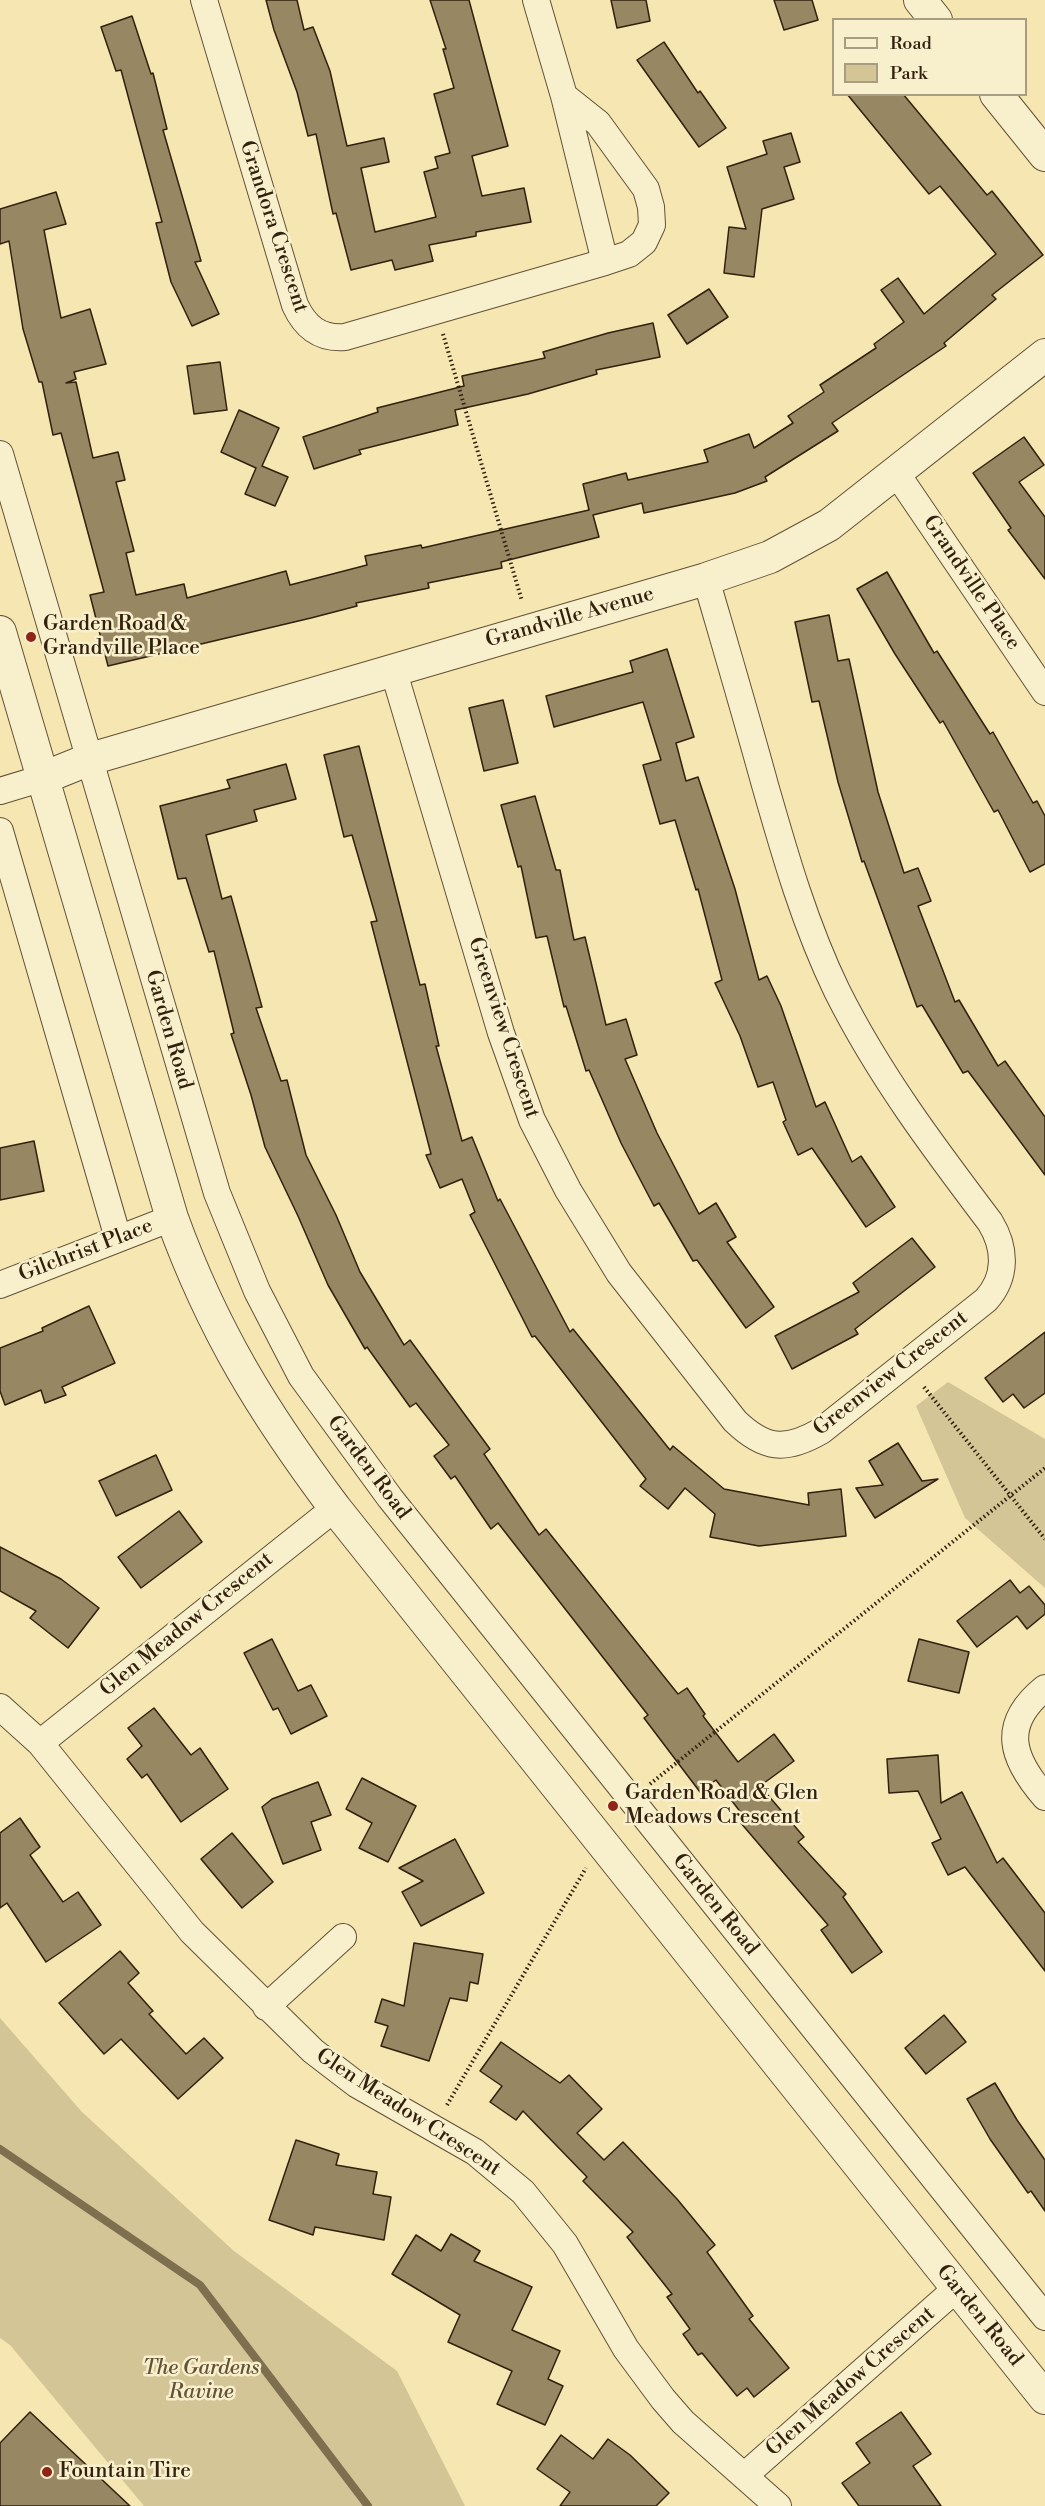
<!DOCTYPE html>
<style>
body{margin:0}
#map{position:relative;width:1045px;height:2506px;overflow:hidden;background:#f5e6b2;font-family:"Libre Bodoni",serif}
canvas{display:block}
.legend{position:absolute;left:832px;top:18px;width:195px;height:78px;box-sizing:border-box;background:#f8efcd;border:2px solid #a89d80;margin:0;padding:8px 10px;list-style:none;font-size:18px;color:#31210d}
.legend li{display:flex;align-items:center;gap:12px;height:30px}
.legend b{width:30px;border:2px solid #a89d80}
</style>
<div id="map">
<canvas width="1045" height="2506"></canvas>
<ul class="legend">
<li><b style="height:8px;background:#f8efcd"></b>Road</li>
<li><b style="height:16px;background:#d4c596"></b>Park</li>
</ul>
</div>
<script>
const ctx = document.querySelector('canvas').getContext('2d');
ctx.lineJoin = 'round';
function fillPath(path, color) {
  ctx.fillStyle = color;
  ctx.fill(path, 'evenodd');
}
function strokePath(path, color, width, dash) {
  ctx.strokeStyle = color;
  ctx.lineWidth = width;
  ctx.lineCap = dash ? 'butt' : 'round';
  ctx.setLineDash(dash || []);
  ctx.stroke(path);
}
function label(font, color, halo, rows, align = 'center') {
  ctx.font = font + ' "Libre Bodoni",serif';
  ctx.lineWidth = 5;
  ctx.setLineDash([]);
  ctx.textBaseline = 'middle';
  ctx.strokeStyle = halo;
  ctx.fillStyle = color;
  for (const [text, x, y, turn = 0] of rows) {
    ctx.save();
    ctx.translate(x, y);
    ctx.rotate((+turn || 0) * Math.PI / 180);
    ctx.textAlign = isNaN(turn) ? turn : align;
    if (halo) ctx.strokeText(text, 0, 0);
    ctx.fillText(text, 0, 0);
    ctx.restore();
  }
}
fillPath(new Path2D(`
 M948,1382L1045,1439V1588L965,1518L916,1406Z
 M0,2018L82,2112L234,2251L397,2371L465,2506H144L10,2345L0,2338Z`), '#d4c596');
strokePath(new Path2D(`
 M0,2149L200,2285L368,2506`), '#7e6f4e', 8);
const building = new Path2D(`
 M266,0H297L304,30L313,27L330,71L347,146L384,138L389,162L361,168L375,232L436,217L424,172L438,168L435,157L450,153L434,94L454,88L443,49H446L430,0H469L508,146L472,156L482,196L524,188L531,222L476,232V236L429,245L433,261L395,270L392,260L351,270L336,213L333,214L316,134L308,136L297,92L274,30Z
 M611,0H646L650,21L617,28Z
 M774,0H812L818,20L784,30Z
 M132,16L151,74L153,73L167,129L163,130L201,261L195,262L219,314L192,326L171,282L156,223L162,222L121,70L116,71L101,27Z
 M664,42L698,93L700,91L726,128L699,147L637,60Z
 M847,94H903L987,195L992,191L1043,255L992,295L996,299L944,343L946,346L832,423L838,431L765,477L767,481L735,493L644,513L642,503L593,515L599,537L501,562L502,568L428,583L429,588L356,603L357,606L311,618L108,666L90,595L104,592L61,433L53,435L42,382H39L23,329L9,241L0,244V209L56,192L66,224L44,230L61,318L90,309L106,364L74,372L76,379L66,383L76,382L93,458L118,452L125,480L116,482L134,551L126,553L136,595L184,584L187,598L286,571L290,585L367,565L365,556L421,545L422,548L589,510L583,484L626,473L628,480L708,462L704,450L749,434L754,448L793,423L788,416L824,392L820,385L876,348L874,344L904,322L881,290L898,278L924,314L996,254L940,186L929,194Z
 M791,133L800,162L784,167L794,199L762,209L754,277L724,273L729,227L746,229L727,167L767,154L763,141Z
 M709,289L728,317L687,344L668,315Z
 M653,323L660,357L596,370L597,374L528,394L455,410L458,425L359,450L361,454L314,469L303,437L378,412L377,408L464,386L462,376L545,358L543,352L608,333Z
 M220,362L227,410L194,414L187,366Z
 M239,410L279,428L262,466L288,477L275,506L245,494L256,468L221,452Z
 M1024,437L1044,465L1019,482L1045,517V579L1008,530L1011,528L973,473Z
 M887,572L934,653L937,651L990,734L993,732L1033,803L1037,801L1045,816V864L1030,872L998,810L994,812L943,721L940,723L895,654L857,589Z
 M829,615L838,661L849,659L878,792L904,873L918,868L931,901L918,906L955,1002L959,1000L998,1066L1005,1061L1045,1117V1175L968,1071L963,1073L922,1005L917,1007L864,861L862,862L838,782L819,701L812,702L795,622Z
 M667,649L694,737L676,743L686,781L698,777L735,889L759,980L767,976L781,1006L816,1107L825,1102L852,1162L861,1156L895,1207L866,1227L812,1148L798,1155L783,1122L786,1120L773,1082L758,1087L740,1036L715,983L722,980L698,889L696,890L675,820L660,824L643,765L661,760L643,702L554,727L546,696L633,672L630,661Z
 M503,700L518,763L484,771L469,708Z
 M359,746L420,985L425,984L439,1046H436L462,1141L472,1137L498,1201L500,1199L570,1332L573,1329L670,1450L673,1446L724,1489L809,1505L808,1493L841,1489L846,1536L759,1546L710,1537L715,1514L685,1488L668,1509L640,1486L646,1479L535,1336L532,1337L470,1215L475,1212L462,1179L440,1188L426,1155L431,1154L371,922L377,921L352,835L344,837L324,755Z
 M286,764L296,799L254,810L257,821L206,835L222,899L231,896L262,1007L256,1008L281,1081L287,1080L306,1155L336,1215L360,1272L404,1345L410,1340L490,1449L484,1454L539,1535L546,1529L678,1694L687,1688L705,1714L703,1716L738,1762L774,1734L794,1761L760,1786L804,1837L798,1842L846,1894L843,1897L882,1952L852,1973L821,1930L828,1925L740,1822L745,1818L716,1780L700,1792L644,1718L648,1715L498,1523L491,1529L455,1476L451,1479L434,1456L449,1445L416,1403L410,1407L367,1347L365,1349L328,1285L298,1216L265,1147L251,1095L231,1034L234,1033L214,951L209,952L186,878L178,879L160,806L230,788L227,780Z
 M535,796L556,870H560L574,940L585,937L606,1025L626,1019L637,1055L625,1059L657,1133L699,1214L716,1203L736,1237L727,1242L774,1307L746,1328L697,1260L693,1261L659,1203L654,1206L621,1143L589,1070L586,1071L566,1006L564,1007L547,936L536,938L521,866L518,867L501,805Z
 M34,1141L44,1191L0,1200V1148Z
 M912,1238L935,1267L855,1329L858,1334L792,1369L775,1336L859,1292L853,1283Z
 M89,1306L115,1363L62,1387L66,1395L45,1403L41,1390L5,1405L0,1391V1348L43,1331L42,1328Z
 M1045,1332V1393L1024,1408L1013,1394L1003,1402L985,1378Z
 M898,1443L922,1481L938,1479L875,1518L856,1488L883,1485L869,1461Z
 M156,1455L172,1490L116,1516L99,1481Z
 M179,1511L202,1542L141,1588L118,1557Z
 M0,1547L61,1579L99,1608L68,1648L30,1618L36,1611L0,1591Z
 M1010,1580L1020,1593L1029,1586L1045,1605V1614L1027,1629L1017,1616L977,1647L957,1621Z
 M272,1639L298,1691L311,1685L327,1716L291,1734L278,1708L273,1710L244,1653Z
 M919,1639L969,1652L959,1693L908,1681Z
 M154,1708L191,1755L200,1748L228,1789L181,1822L147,1774L142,1778L127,1759L142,1746L128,1728Z
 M938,1755L941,1803L962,1792L997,1863L1003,1858L1045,1913V1971L965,1867L948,1875L932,1843L941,1839L918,1791L889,1793L887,1759Z
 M362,1778L416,1806L388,1862L359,1848L372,1823L346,1809Z
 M318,1782L331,1815L311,1822L321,1850L283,1864L262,1807L272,1799Z
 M20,1818L40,1847L30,1855L63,1902L78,1892L101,1925L46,1962L7,1903L0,1908V1833Z
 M232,1833L273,1882L242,1908L201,1859Z
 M455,1839L484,1893L421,1926L402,1892L423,1881L399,1868Z
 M414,1943L483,1954L478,1984L470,1982L467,2001L450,1998L429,2061L381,2046L388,2026L375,2022L382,1999L404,2006Z
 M120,1951L139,1973L128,1983L153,2011L149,2014L186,2054L204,2038L223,2058L178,2099L121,2039L104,2054L59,2003Z
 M944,2015L966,2042L926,2074L905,2048Z
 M501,2042L560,2083L569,2075L602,2109L577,2133L604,2160L623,2142L677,2199L715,2245L707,2252L753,2316L749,2319L789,2368L754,2397L747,2388L737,2396L702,2353L698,2355L683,2334L690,2329L667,2297L672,2294L627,2237L633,2232L583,2181L587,2177L523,2111L516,2120L490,2102L502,2086L480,2071Z
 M995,2083L1017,2120L1045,2160V2211L1031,2191L1028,2193L990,2139L967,2099Z
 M296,2140L339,2154L336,2165L377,2172L373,2194L391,2197L384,2240L315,2227L313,2235L269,2220Z
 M451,2234L480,2251L474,2261L532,2287L512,2330L560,2351L548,2379L563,2386L545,2425L497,2404L512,2371L448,2342L460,2315L392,2274L416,2235L441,2251Z
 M30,2412L130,2506H0V2443Z
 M901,2412L931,2454L913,2466L941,2506H859L842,2483L870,2463L856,2443Z
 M561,2435L593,2459L608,2439L630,2455L669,2493L656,2506H560L570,2492L537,2469Z`);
fillPath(building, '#978763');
strokePath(building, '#31210d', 1.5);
const minor = new Path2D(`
 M204,0L295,305C305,327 320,339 345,337L605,262L629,254L644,242L652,225L651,207L646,189L598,123L564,96
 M536,0L564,96L605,262
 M0,454L217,1193L257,1291L301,1376L390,1498L1045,2317
 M897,474L1045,692
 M393,669L501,1033L532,1120L568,1190L619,1273L735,1421C764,1449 785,1452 821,1431L986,1300C1007,1277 1006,1248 990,1222C934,1148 879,1075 837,991C805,925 785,855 765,785C746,716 726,648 706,579
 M0,791L43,778
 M0,831L118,1238
 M0,1285L172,1218
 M1045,1688C999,1725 1012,1759 1045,1797
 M0,1707L40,1743L192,1932L313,2051L356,2084L475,2152L523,2192L565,2244L626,2349L663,2399L683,2422L778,2506
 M40,1743L335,1508
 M266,2007L343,1937
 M744,2476L957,2288`);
const tertiary = new Path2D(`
 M920,0L936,20
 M996,94L1045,155
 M0,632L172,1218C213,1331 263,1412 335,1508L1045,2398
 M43,778L90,759L706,579L770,557L829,525L1045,355`);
strokePath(minor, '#625236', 28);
strokePath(tertiary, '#625236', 34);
strokePath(new Path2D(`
 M443,334L522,601
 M924,1387L1045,1539
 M650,1784L1045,1468
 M447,2105L586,1868`), '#31210d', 4, [1.5, 3]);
strokePath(minor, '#f8efcd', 26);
strokePath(tertiary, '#f8efcd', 32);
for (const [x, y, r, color] of [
 [31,637,6,"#8f2418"],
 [613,1806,6,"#8f2418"],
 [47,2472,6,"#8f2418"]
]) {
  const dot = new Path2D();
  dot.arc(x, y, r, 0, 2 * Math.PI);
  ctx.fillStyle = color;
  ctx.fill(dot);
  strokePath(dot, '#f8efcd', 2);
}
label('21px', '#31210d', '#f8efcd', [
 ["Grandora Crescent",273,227,72],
 ["Grandville Place",971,583,56],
 ["Grandville Avenue",570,618,-16],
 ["Greenview Crescent",503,1028,72],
 ["Garden Road",168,1030,74],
 ["Gilchrist Place",86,1251,-21],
 ["Greenview Crescent",891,1374,-38],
 ["Garden Road",368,1468,53],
 ["Glen Meadow Crescent",187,1625,-39],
 ["Garden Road",715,1905,51],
 ["Glen Meadow Crescent",408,2113,33],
 ["Garden Road",979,2316,51],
 ["Glen Meadow Crescent",851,2382,-41]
]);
label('21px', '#31210d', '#f8efcd', [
 ["Garden Road &",43,625],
 ["Grandville Place",43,649],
 ["Garden Road & Glen",625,1794],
 ["Meadows Crescent",625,1818],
 ["Fountain Tire",59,2472]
], 'left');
label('italic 21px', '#625236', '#f8efcd', [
 ["The Gardens",201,2369],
 ["Ravine",201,2393]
]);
</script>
